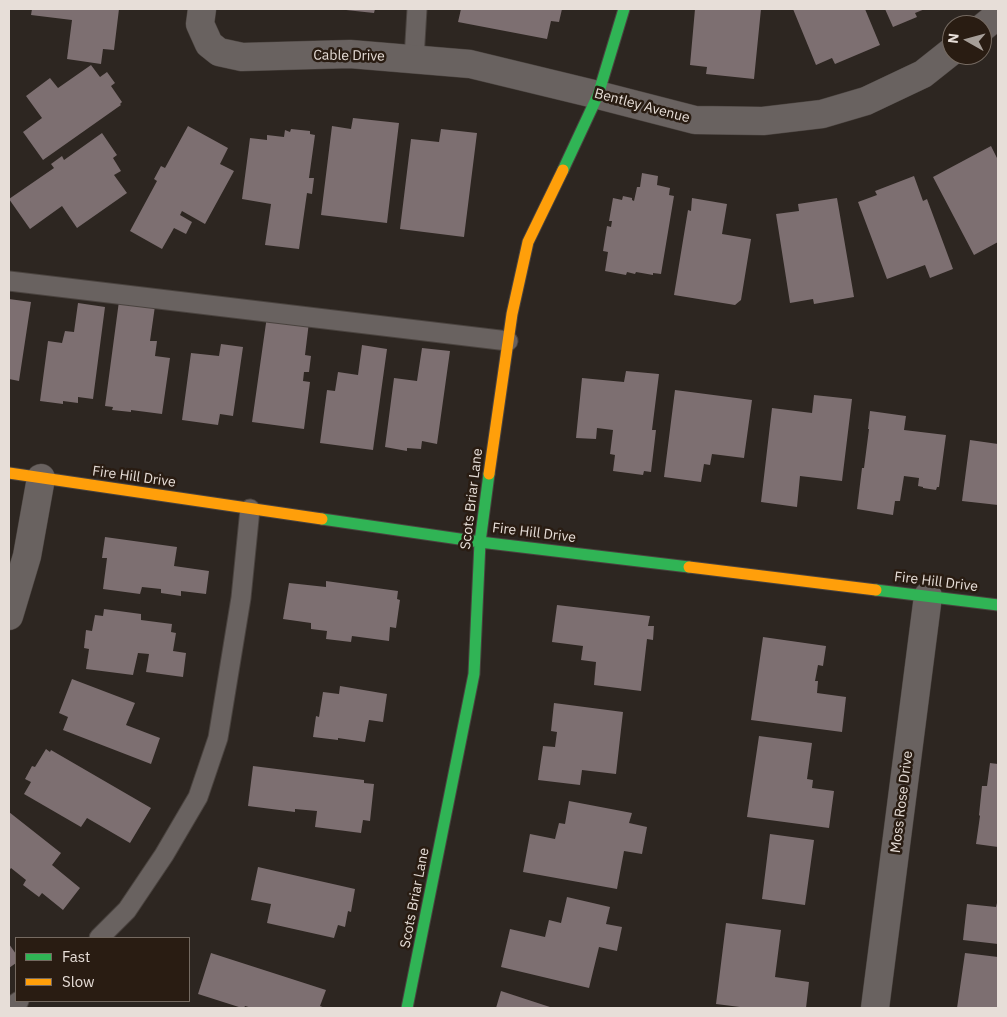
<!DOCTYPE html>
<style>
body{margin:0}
#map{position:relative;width:1007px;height:1017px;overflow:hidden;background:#2d2621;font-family:"IBM Plex Sans",sans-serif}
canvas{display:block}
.frame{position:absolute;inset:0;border:10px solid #e7ded8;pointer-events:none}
.legend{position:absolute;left:15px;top:937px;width:175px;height:65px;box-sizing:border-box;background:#291c12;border:1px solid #756a61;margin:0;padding:6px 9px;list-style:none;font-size:15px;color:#e7ded8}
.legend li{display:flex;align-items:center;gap:10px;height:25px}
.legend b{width:25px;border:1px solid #756a61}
.north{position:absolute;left:942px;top:15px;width:50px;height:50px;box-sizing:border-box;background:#291c12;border:1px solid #756a61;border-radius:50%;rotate:277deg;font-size:14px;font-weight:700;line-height:20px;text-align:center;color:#e7ded8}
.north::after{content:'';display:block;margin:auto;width:18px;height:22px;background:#a69e98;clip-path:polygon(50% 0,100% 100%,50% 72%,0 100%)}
</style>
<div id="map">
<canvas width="1007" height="1017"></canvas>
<div class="frame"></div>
<ul class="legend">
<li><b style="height:6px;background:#30b455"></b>Fast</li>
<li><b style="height:6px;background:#ff9f0a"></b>Slow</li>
</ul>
<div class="north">N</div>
</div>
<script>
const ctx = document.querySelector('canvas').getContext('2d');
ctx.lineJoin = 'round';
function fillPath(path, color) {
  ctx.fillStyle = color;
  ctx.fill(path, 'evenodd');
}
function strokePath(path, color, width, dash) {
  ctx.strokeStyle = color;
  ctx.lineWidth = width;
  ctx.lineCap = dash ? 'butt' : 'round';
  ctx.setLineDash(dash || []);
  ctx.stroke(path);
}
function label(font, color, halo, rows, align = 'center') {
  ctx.font = font + ' "IBM Plex Sans",sans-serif';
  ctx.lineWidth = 5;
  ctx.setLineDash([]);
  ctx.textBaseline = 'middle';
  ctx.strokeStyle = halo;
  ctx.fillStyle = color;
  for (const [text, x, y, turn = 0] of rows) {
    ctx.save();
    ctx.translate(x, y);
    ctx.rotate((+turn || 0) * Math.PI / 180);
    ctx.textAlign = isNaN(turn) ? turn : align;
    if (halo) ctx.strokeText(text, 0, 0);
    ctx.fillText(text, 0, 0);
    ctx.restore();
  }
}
fillPath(new Path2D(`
 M32,9H119L114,50L103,49L101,64L67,59L72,20L31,15Z
 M346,9H375L374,13L346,10Z
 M461,9H562L559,22L551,21L547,39L458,22Z
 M695,9H761L754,79L706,74L707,67L690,65Z
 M793,9H865L880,45L835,64L832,58L816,65Z
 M885,9H925L915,13L917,17L893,27Z
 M91,65L100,77L107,72L115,83L111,86L122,102L120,104L121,105L43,160L23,132L42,118L26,96L50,78L58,88Z
 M353,118L399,123L387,223L321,215L332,126L351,129Z
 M188,126L228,148L220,164L234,171L205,224L182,211L180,215L192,222L186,234L174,228L162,249L130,231L157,181L154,179L161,166L165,168Z
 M291,129L310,131V134L315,135L309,178H314L312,194L307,193L299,249L265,245L271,204L242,199L250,138L267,140V135L284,137L285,130L290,132Z
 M441,129L477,133L464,237L400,229L411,139L439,142Z
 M102,133L117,155L113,158L121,171L114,175L127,193L77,228L62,206L30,229L9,199L54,168L51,164L62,156L64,160Z
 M991,146L998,160V242L974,255L933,177Z
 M642,173L658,176L657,185L670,188L669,195L674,196L661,274L653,273V275L636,272L635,274L627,272L626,275L605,271L608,252L603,251L607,226L611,227L612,221H609L613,198L622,200L623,196L632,198V200L634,201L637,187H640Z
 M914,176L923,201L927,199L953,269L930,278L925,265L887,279L858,202L877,195L875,191Z
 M692,198L727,204L722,234L751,239L741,300L735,305L674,295L688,210L691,211Z
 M837,198L854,297L814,304L813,299L790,303L776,214L799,211L798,204Z
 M9,299L31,302L19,381L9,379Z
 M119,301L155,306L150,341H157L155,356L170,358L162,414L131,410V412L112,410L113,407L105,406Z
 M78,303L105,307L93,399L78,397V403L63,401V404L40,401L48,341L62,343L65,331L74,332Z
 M267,316L309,322L305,355L311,356L309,372H304L303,381L310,382L304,429L252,422Z
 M221,344L243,347L233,416L220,414L218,425L182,420L191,353L219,356Z
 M362,345L387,349L373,450L320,443L327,390L335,391L338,372L358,375Z
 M422,348L450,351L437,444L422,441L421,449L407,448V451L385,447L394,378L417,381Z
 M626,371L659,374L652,430H656L651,472L644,471L643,475L613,471L615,455L610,454L613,430L597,428L596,439L576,438L582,378L624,382Z
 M675,390L752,400L744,458L712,454L710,465L704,464L701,482L664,477Z
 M814,395L852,399L842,481L800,476L797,507L761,502L772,408L812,413Z
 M870,411L906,416L904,430L946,435L939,487H937L936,490L923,488V487L918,486L919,478L904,476L900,501H895L893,515L857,509L862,468H864L869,429H868Z
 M970,440L998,444V505L962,501Z
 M105,537L177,547L174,566L209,571L206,594L181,591V596L161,593V589L142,587L140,594L103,589L107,558H102Z
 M326,581L398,591L397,599L400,600L396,628L390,627L389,641L352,636L351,642L326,639L327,631L311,629V623L283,619L289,583L326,587Z
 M557,605L650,616L648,626H654L653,640L647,639L641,691L594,685L596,662L581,660L583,646L552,642Z
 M104,609L141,614V620L172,624L171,632L176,633L173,651L186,653L183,677L146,672L149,654L138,653L133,675L86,669L89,649L84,648L86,630L92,631L95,615L103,616Z
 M763,637L826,646L823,666L818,665L815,681H818L817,693L846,697L842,732L751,720Z
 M72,679L135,703L126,725L160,738L151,764L63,730L68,717L59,713Z
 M340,686L387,694L383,722L369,720L365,742L338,738V740L313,737L316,716L319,717L323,692L339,694Z
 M554,703L623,712L616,774L582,770L580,785L538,780L543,746L555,747L557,732L551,731Z
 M759,736L812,743L807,779L813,780L812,788L834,791L829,828L747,817Z
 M46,749L50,752L51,750L151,808L130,843L87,818L81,827L24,794L31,782L25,779L32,766L35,767Z
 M990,763L998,764V847L976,844L980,816L979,815L982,786H987Z
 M253,766L364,780V783L374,784L370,821L363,820L361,833L315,827L317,811L295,809V812L248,806Z
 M569,801L632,813L629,823L647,827L642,854L624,851L617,889L523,872L530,834L555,839L559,823L565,824Z
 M9,812L61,853L52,865L80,888L63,910L42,893L39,897L23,885L26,880L11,868L9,871Z
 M770,834L814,840L805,905L762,899Z
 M258,867L355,889L351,912L348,911L345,927L338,925L334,938L267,923L271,904L251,900Z
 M567,897L610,907L606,924L622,927L617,951L599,947L589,988L501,967L510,929L545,937L549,920L561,923Z
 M997,903H998V944L963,940L967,904L996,907Z
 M726,923L781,930L775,977L809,982L806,1008H748L716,1004Z
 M9,944L16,954V963L9,968Z
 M211,953L326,990L320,1006L325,1008H252L245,1006L244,1008H242L198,994Z
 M965,953L998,957V1008H957Z
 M501,991L553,1008H496Z`), '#7d6f71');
const lane = new Path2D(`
 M414,59L417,9
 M9,281L508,341
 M99,938L127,910L164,855L198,797L218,738L241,598L250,509
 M9,1008L19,1001`);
const street = new Path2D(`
 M202,9L200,24L209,44L219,52L242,57L350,54L470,64L598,95L695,120L763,121L822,114L866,101L923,74L952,51
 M982,28L998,15
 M9,616L27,556L41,478
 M875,1008L928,596`);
const fast = new Path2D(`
 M563,170L598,95L624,9
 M322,519L480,542L689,567
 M876,590L998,605
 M407,1008L474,674L480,542L489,474`);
const slow = new Path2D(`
 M9,473L322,519
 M489,474L512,314L528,242L563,170
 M689,567L876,590`);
strokePath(lane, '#4a433f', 21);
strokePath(street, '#4a433f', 29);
strokePath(fast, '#4a433f', 13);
strokePath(slow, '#4a433f', 13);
strokePath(lane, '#696260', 19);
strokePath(street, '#696260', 28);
strokePath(fast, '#30b455', 11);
strokePath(slow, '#ff9f0a', 11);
label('14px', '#e7ded8', '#291c12', [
 ["Cable Drive",349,56,1],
 ["Bentley Avenue",642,106,15],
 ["Fire Hill Drive",134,477,8],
 ["Scots Briar Lane",472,499,-83],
 ["Fire Hill Drive",534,533,7],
 ["Fire Hill Drive",936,582,7],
 ["Moss Rose Drive",902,802,-83],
 ["Scots Briar Lane",415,898,-79]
]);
</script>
